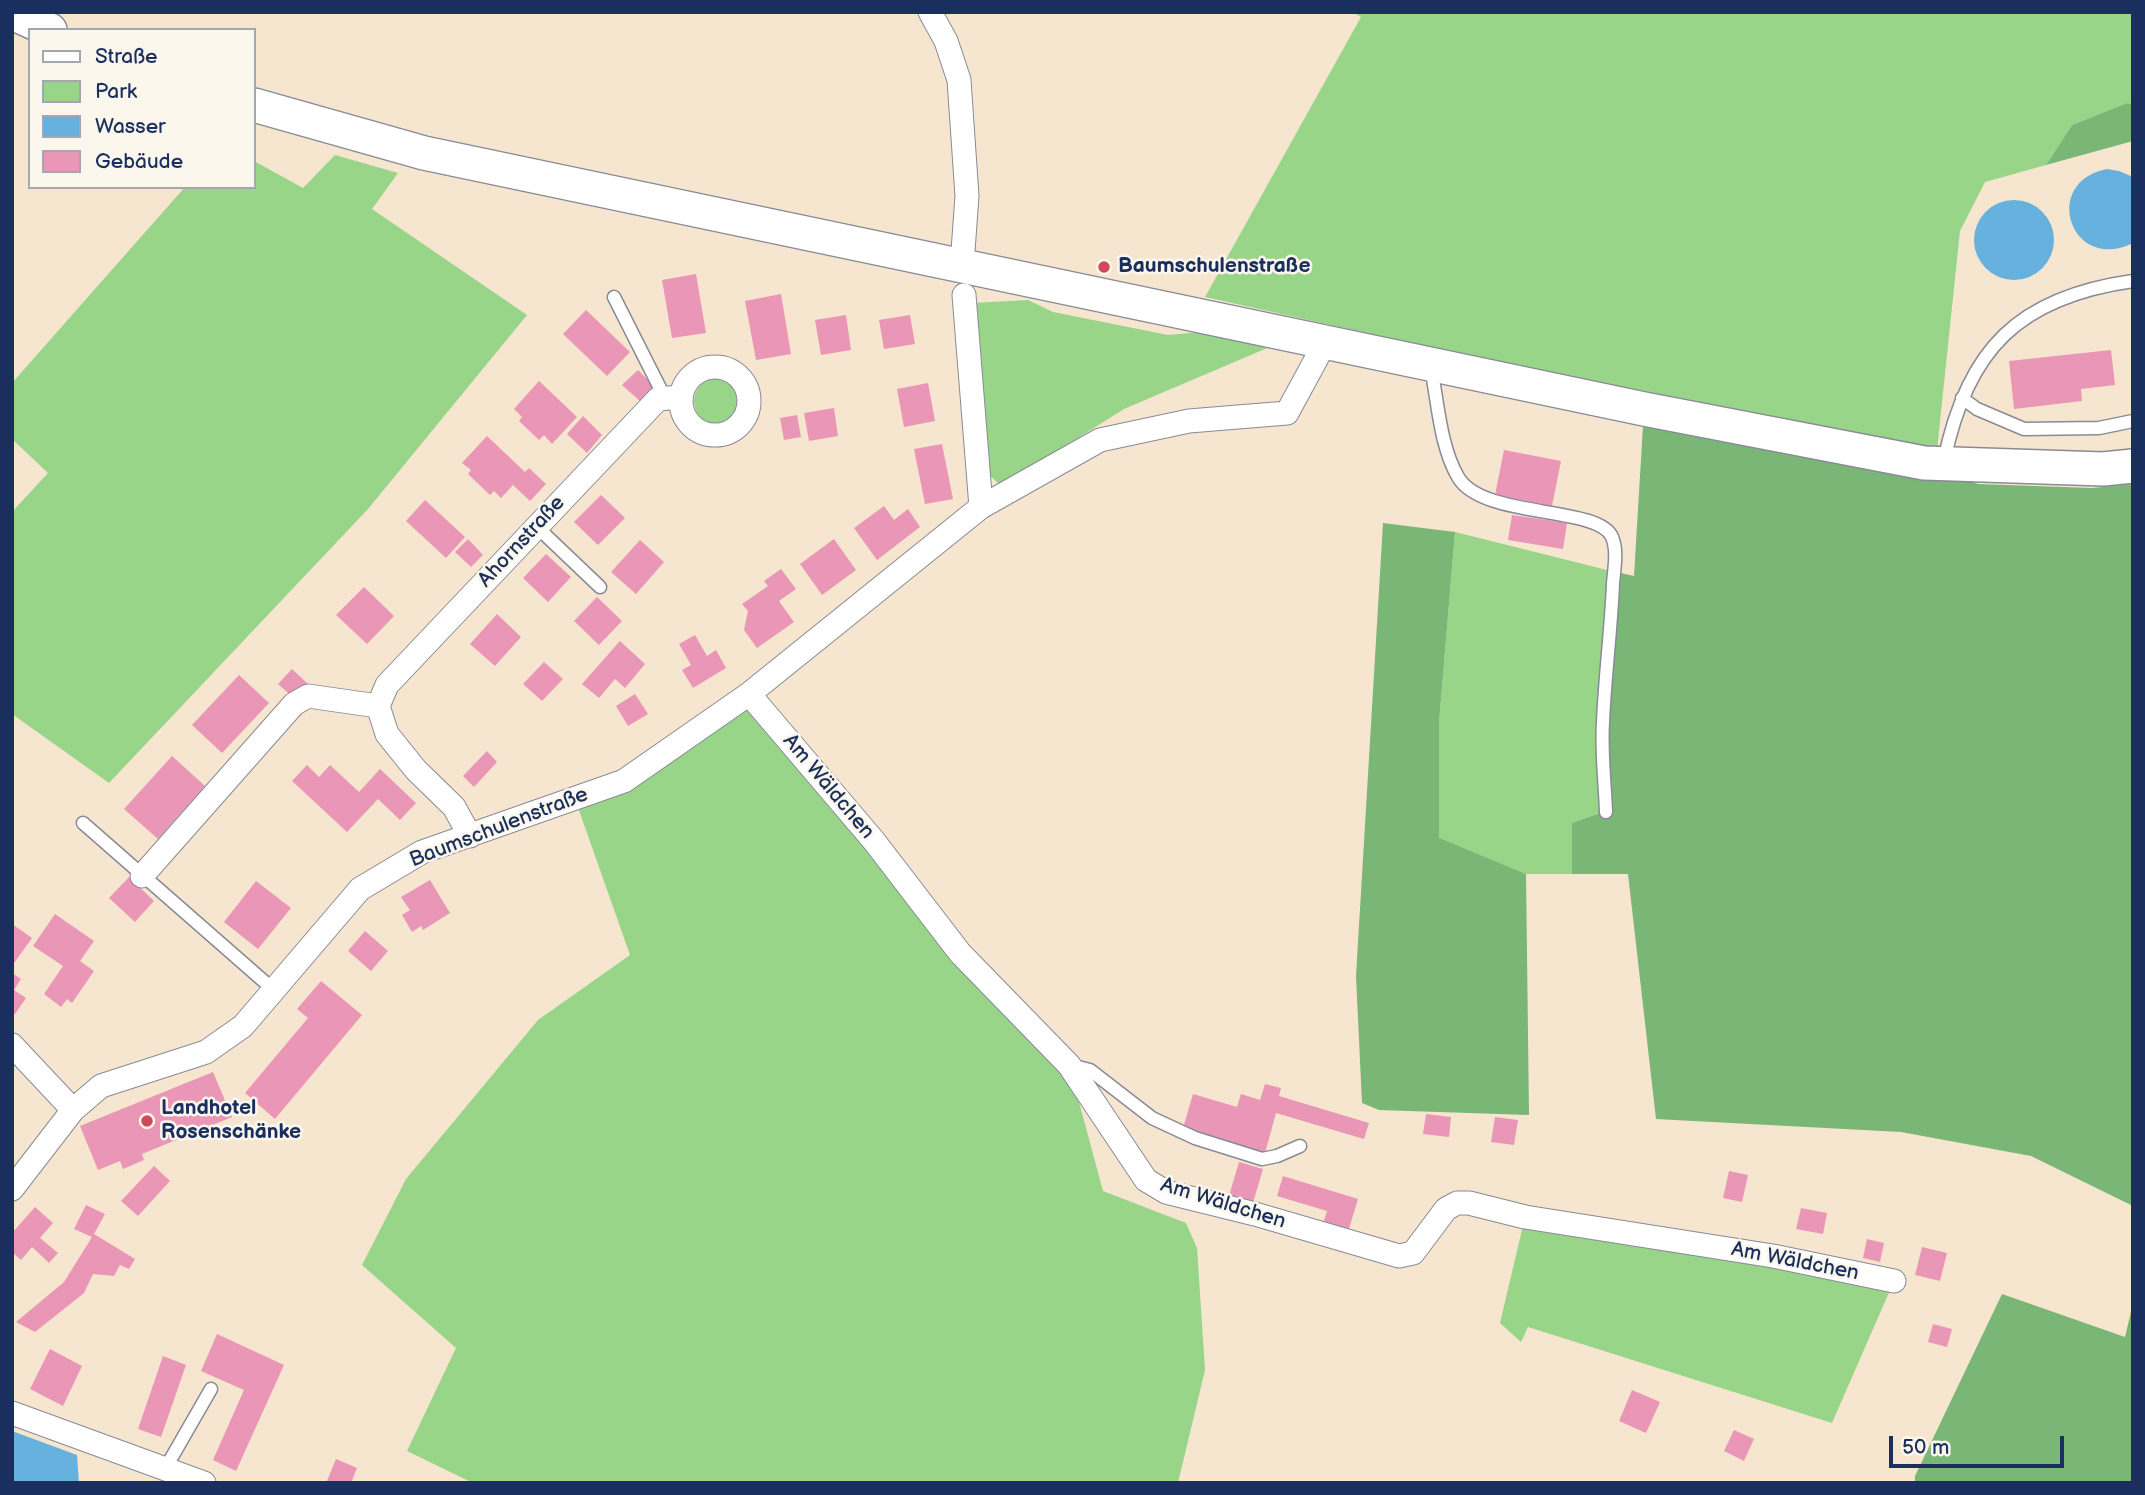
<!DOCTYPE html>
<meta charset="utf-8">
<style>
body{margin:0}
#map{position:relative;width:2145px;height:1495px;overflow:hidden;background:#f6e6cf;font-family:"Balsamiq Sans",sans-serif}
canvas{display:block}
.frame{position:absolute;inset:0;border:14px solid #1b2f5e;pointer-events:none}
.legend{position:absolute;left:28px;top:28px;width:228px;height:161px;box-sizing:border-box;background:#fbf7ec;border:2px solid #a1a7b3;margin:0;padding:9px 12px;list-style:none;font-size:21px;color:#1b2f5e}
.legend li{display:flex;align-items:center;gap:14px;height:35px}
.legend b{width:35px;border:2px solid #a1a7b3}
.scale{position:absolute;left:1889px;top:1436px;width:175px;height:32px;box-sizing:border-box;border:4px solid #1b2f5e;border-top:0;padding-left:9px;font-size:21px;line-height:24px;white-space:nowrap;color:#1b2f5e;-webkit-text-stroke:5px #fbf7ec;paint-order:stroke}
</style>
<div id="map">
<canvas width="2145" height="1495"></canvas>
<div class="frame"></div>
<ul class="legend">
<li><b style="height:9px;background:#fff"></b>Straße</li>
<li><b style="height:19px;background:#98d589"></b>Park</li>
<li><b style="height:19px;background:#67b1df"></b>Wasser</li>
<li><b style="height:19px;background:#ea96b6"></b>Gebäude</li>
</ul>
<div class="scale">50 m</div>
</div>
<script>
const ctx = document.querySelector('canvas').getContext('2d');
ctx.lineJoin = 'round';
function fillPath(path, color) {
  ctx.fillStyle = color;
  ctx.fill(path, 'evenodd');
}
function strokePath(path, color, width, dash) {
  ctx.strokeStyle = color;
  ctx.lineWidth = width;
  ctx.lineCap = dash ? 'butt' : 'round';
  ctx.setLineDash(dash || []);
  ctx.stroke(path);
}
function label(font, color, halo, rows, align = 'center') {
  ctx.font = font + ' "Balsamiq Sans",sans-serif';
  ctx.lineWidth = 5;
  ctx.setLineDash([]);
  ctx.textBaseline = 'middle';
  ctx.strokeStyle = halo;
  ctx.fillStyle = color;
  for (const [text, x, y, turn = 0] of rows) {
    ctx.save();
    ctx.translate(x, y);
    ctx.rotate((+turn || 0) * Math.PI / 180);
    ctx.textAlign = isNaN(turn) ? turn : align;
    if (halo) ctx.strokeText(text, 0, 0);
    ctx.fillText(text, 0, 0);
    ctx.restore();
  }
}
fillPath(new Path2D(`
 M1352,12H2133V104L2127,103L2072,125L2046,165L1985,182L1960,231L1937,450L1763,421L1205,297L1361,17Z
 M335,155L398,173L372,209L527,315L368,509L109,783L12,714V512L48,473L12,439V383L185,187H254V161L303,188Z
 M1028,300L1053,312L1168,335L1201,332L1272,346L1124,409L1014,478L999,484L986,472L972,303Z
 M694 401a23 23 0 1 1 46 0a23 23 0 1 1-46 0Z
 M1455,532L1607,570L1600,813L1572,823V874H1526L1439,839V723Z
 M749,694L1069,1065L1103,1191L1186,1223L1197,1248L1205,1370L1178,1483H473L407,1451L456,1348L362,1265L406,1179L538,1020L630,955L575,799Z
 M1525,1217L1894,1281L1832,1423L1528,1327L1521,1342L1500,1323Z`), '#98d589');
fillPath(new Path2D(`
 M2127,103L2133,104V141L2046,165L2072,125Z
 M1644,409L1924,463L1978,484L2092,488L2133,484V1206L2031,1156L1901,1132L1656,1119L1628,874H1572V823L1600,813L1607,570L1634,576Z
 M1383,523L1455,532L1439,723V838L1526,874L1529,1115L1379,1110L1362,1103L1356,976Z
 M2002,1294L2125,1337L2133,1303V1483H1915V1476Z`), '#7ab675');
fillPath(new Path2D(`
 M2107,169L2119,171L2133,177V243C2071,274 2040,182 2107,169Z
 M1974 240a40 40 0 1 1 80 0a40 40 0 1 1-80 0Z
 M12,1431L77,1455L79,1483H12Z`), '#67b1df');
fillPath(new Path2D(`
 M696,274L706,333L672,338L662,280Z
 M781,294L791,354L756,360L745,301Z
 M586,310L630,352L607,376L563,334Z
 M846,315L851,350L821,355L815,320Z
 M910,315L915,344L884,349L879,320Z
 M2111,350L2115,385L2081,389L2082,401L2014,409L2009,361Z
 M638,370L654,386L641,402L622,385Z
 M539,381L577,417L552,444L544,435L539,440L519,421L522,417L514,409Z
 M928,383L935,421L904,427L897,389Z
 M834,408L838,436L809,441L804,413Z
 M797,415L801,437L784,440L780,418Z
 M583,416L602,435L587,453L567,434Z
 M487,436L525,472L529,468L546,484L530,501L513,485L501,498L494,491L490,495L468,474L471,470L462,463Z
 M942,444L953,499L925,504L914,449Z
 M1504,450L1561,461L1552,506L1495,495Z
 M601,495L625,518L598,545L574,522Z
 M425,500L465,537L446,558L406,521Z
 M884,506L894,520L908,509L920,527L877,560L854,528Z
 M1512,515L1567,523L1563,549L1508,540Z
 M468,539L483,555L471,567L455,552Z
 M834,539L856,570L822,595L800,564Z
 M640,540L664,562L636,594L611,572Z
 M546,554L571,577L548,602L523,578Z
 M781,569L796,589L779,601L794,622L757,648L744,630L748,611L742,604L768,586L764,581Z
 M364,587L394,616L367,644L336,615Z
 M597,597L622,621L599,645L574,621Z
 M497,614L521,637L495,666L470,644Z
 M695,635L707,656L716,650L726,668L693,688L682,670L691,665L679,644Z
 M620,641L645,664L625,688L615,679L599,698L582,684Z
 M544,662L563,679L542,701L523,684Z
 M292,669L307,683L295,699L278,684Z
 M239,675L269,703L222,753L192,725Z
 M635,694L648,714L628,726L616,706Z
 M487,751L497,762L474,787L463,776Z
 M172,756L205,786L158,839L124,809Z
 M307,765L319,777L330,765L359,792L380,769L416,803L400,820L378,799L347,832L292,781Z
 M129,877L154,901L135,922L109,898Z
 M430,880L450,913L423,930L421,926L412,932L402,915L410,910L401,897Z
 M256,881L291,908L258,949L224,922Z
 M55,914L94,941L80,961L94,971L72,1003L67,999L61,1007L44,994L63,966L33,946Z
 M12,924L32,938L12,966Z
 M365,931L388,951L371,971L348,951Z
 M12,973L21,979L14,990L26,998L15,1014L12,1013Z
 M321,981L362,1015L275,1119L245,1093L308,1018L297,1009Z
 M213,1072L232,1117L142,1154L144,1160L123,1169L120,1161L98,1170L80,1126Z
 M1265,1084L1281,1088L1279,1096L1369,1123L1364,1139L1276,1113L1265,1153L1183,1128L1193,1094L1237,1107L1241,1094L1260,1100Z
 M1426,1114L1451,1117L1449,1137L1423,1134Z
 M1495,1117L1518,1120L1514,1145L1491,1142Z
 M1239,1162L1263,1169L1252,1206L1228,1199Z
 M154,1166L170,1181L138,1216L121,1201Z
 M1729,1171L1748,1175L1742,1202L1723,1198Z
 M1283,1176L1358,1199L1348,1232L1323,1224L1327,1211L1277,1196Z
 M86,1205L105,1214L94,1234L135,1259L129,1269L120,1265L114,1276L93,1274L84,1293L35,1332L16,1322L64,1282L92,1237L74,1229Z
 M35,1207L53,1223L40,1238L58,1253L49,1263L32,1247L21,1260L12,1252V1233Z
 M1801,1208L1827,1213L1823,1234L1796,1229Z
 M1867,1239L1884,1243L1880,1262L1863,1258Z
 M1922,1247L1947,1253L1940,1281L1915,1275Z
 M1933,1324L1952,1329L1947,1347L1928,1342Z
 M217,1334L284,1365L236,1471L213,1460L244,1390L201,1371Z
 M50,1349L82,1366L63,1406L30,1389Z
 M163,1356L186,1365L161,1437L138,1429Z
 M1632,1390L1660,1402L1646,1433L1619,1421Z
 M1734,1430L1754,1439L1744,1461L1724,1451Z
 M336,1459L357,1468L351,1483H326Z`), '#ea96b6');
const lane = new Path2D(`
 M614,297L665,398
 M1431,368C1438,403 1440,446 1458,477C1482,519 1598,505 1612,537C1618,551 1614,569 1613,584C1611,630 1605,676 1603,722C1601,752 1605,783 1606,812
 M1962,398L1977,409L2024,429L2099,428L2133,421
 M1944,461C1967,349 2019,297 2133,281
 M537,527L600,587
 M83,823L275,991
 M1070,1065L1090,1070L1152,1118L1195,1138L1262,1159L1277,1156L1300,1146
 M165,1469L211,1389`);
const street = new Path2D(`
 M930,12L946,41L959,80L967,196L962,265
 M964,295L981,507
 M681 401a34 34 0 1 1 68 0a34 34 0 1 1-68 0Z
 M749,694L874,841L960,953L1069,1065L1146,1180L1166,1192L1255,1214L1399,1256L1413,1253L1446,1209L1457,1203H1469L1525,1217L1773,1256L1894,1281
 M470,836L454,807L416,770L387,734L378,706L387,685L658,399L680,397
 M142,876L294,704L308,696L378,706
 M12,1045L73,1110
 M12,1189L73,1110L101,1086L206,1052L243,1026L360,889L422,852L624,781L749,694L981,507L1100,440L1189,421L1287,413L1319,354L1322,342
 M12,1413L204,1483`);
const secondary = new Path2D(`
 M12,13L50,30
 M254,105L424,153L1644,409L1924,463L2103,469L2133,466`);
strokePath(lane, '#888a96', 15);
strokePath(street, '#888a96', 25);
strokePath(secondary, '#888a96', 36);
strokePath(lane, '#fff', 12);
strokePath(street, '#fff', 23);
strokePath(secondary, '#fff', 33);
for (const [x, y, r, color] of [
 [1104,267,7,"#d1495b"],
 [147,1121,7,"#d1495b"]
]) {
  const dot = new Path2D();
  dot.arc(x, y, r, 0, 2 * Math.PI);
  ctx.fillStyle = color;
  ctx.fill(dot);
  strokePath(dot, '#fbf7ec', 2.5);
}
label('bold 21px', '#1b2f5e', '#fbf7ec', [
 ["Baumschulenstraße",1118,267],
 ["Landhotel",161,1109],
 ["Rosenschänke",161,1133]
], 'left');
label('21px', '#1b2f5e', '#fbf7ec', [
 ["Ahornstraße",522,542,-47],
 ["Am Wäldchen",828,787,50],
 ["Baumschulenstraße",499,828,-21],
 ["Am Wäldchen",1223,1204,17],
 ["Am Wäldchen",1795,1262,11]
]);
</script>
